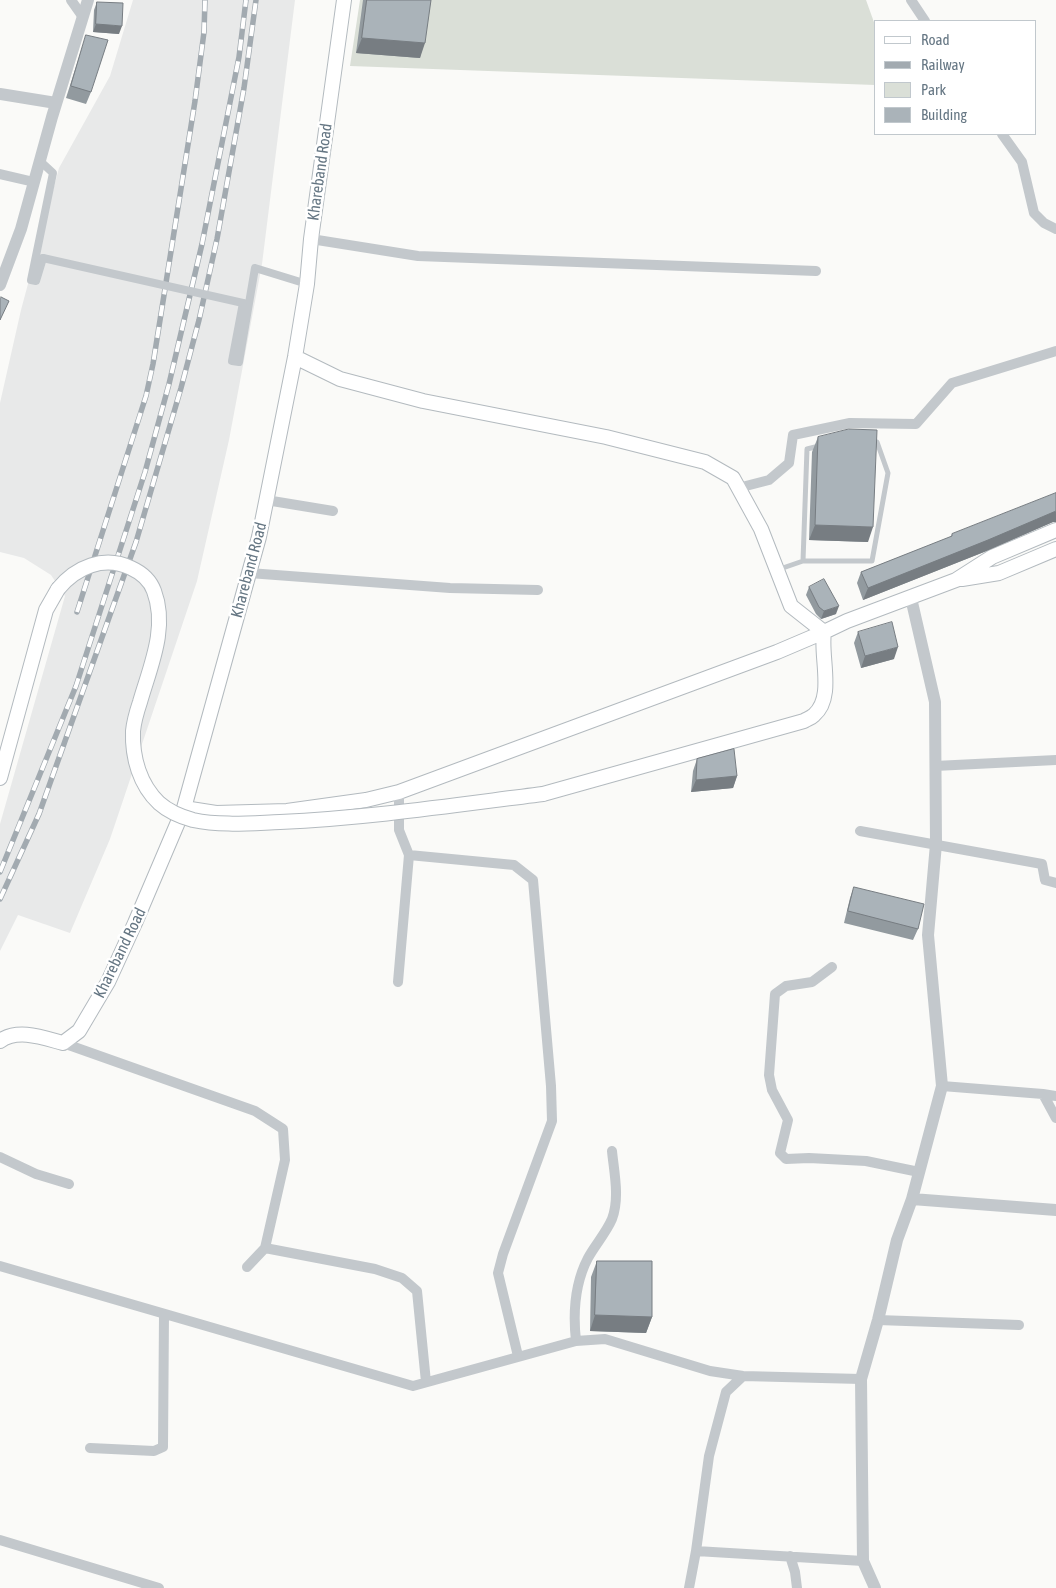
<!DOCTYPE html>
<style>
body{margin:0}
#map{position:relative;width:1056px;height:1588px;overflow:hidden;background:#fafaf8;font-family:"Asap Condensed",sans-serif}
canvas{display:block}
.legend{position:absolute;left:874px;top:20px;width:162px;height:115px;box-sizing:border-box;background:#fff;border:1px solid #c1c8cd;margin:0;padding:6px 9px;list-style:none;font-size:15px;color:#657683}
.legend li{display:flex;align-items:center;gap:10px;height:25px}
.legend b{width:25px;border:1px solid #c1c8cd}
</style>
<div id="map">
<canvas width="1056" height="1588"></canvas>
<ul class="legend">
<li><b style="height:6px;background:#fff"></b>Road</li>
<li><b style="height:6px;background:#a2aab0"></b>Railway</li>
<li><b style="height:14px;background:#dadfd7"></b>Park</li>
<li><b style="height:14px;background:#aab3b9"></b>Building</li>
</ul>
</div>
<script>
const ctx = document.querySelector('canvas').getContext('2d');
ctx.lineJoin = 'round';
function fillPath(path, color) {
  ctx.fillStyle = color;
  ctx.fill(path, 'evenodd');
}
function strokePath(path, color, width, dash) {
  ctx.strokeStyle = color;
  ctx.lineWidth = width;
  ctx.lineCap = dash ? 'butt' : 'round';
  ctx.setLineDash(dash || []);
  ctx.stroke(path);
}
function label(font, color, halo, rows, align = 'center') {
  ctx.font = font + ' "Asap Condensed",sans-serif';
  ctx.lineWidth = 5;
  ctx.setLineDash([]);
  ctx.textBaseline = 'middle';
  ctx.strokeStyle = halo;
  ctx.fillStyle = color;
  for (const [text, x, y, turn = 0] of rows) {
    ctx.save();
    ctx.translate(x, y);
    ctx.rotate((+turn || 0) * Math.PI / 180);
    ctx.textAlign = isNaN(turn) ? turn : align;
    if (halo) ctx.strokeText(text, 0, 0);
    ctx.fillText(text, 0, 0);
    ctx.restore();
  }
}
fillPath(new Path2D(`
 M133,0H295L262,264L229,440L197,581L110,839L70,933L18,915L0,951V824L65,596L51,575L24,558L0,552V403L21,310L59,168L110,76Z`), '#e8e9e9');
fillPath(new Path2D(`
 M360,0H866L875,25V85L350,66Z`), '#dadfd7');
const secondary = new Path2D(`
 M962,579L999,573L1056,549
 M0,778L46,610L58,589
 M543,794L804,721C807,719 811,718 814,715C835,697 820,657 824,632L847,621L956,580L992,557L1056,530
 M184,808L216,813L287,811L366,800L399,792L777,652L824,632L791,606L761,529L733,478L705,462L606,437L423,401L340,379L295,357
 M0,1041C18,1028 44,1038 63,1043L79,1031L108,982L135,923L184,808L259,537L295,357L307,284L311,239L344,0`);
strokePath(secondary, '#b3babf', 16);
strokePath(new Path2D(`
 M803,561H872L888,473L877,442
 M777,570L803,561L807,449L819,446`), '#c3c8cc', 5);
strokePath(new Path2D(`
 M40,161L53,173L31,280L36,281L43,258
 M243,303L232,361L239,362L255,268L307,284`), '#c3c8cc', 8);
strokePath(new Path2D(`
 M71,0L83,17
 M911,0L925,21
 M1002,134L1022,162L1034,213L1044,223L1056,229
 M0,174L34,182
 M311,239L418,256L816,271
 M738,488L769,480L789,463L793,435L850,423L916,424L952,383L1056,351
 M266,500L333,511
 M249,573L450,588L538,590
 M935,766L1056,760
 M399,792V830L409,855L514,865L533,880L551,1086L552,1121L503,1254L498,1273L518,1356
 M860,831L1042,864L1045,880L1056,883
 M832,967L812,982L786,986L775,994L769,1075L772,1090L788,1120L780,1153L786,1159L809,1158L866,1161L919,1172
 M398,982L409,855
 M63,1043L255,1111L283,1129L285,1160L265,1248
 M942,1086L1043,1094L1056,1096
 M1043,1094L1056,1118
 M0,1157L36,1174L69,1184
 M0,1266L413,1386L576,1341L605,1339L710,1371L743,1376L861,1379
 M247,1267L265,1248L375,1269L402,1278L417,1291L426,1382
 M878,1320L1019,1325
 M576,1341C573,1314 575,1283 588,1258C595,1245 606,1233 612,1219C620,1198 614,1172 612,1151
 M90,1448L154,1451L163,1447L164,1314
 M0,1540L159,1588
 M696,1551L709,1456L726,1392L743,1376
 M790,1556L795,1572L797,1588
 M689,1588L696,1551L863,1561`), '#c3c8cc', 10);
strokePath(new Path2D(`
 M0,94L56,103
 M0,285L21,229L52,117L88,0
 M912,1199L1056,1210
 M875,1588L863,1561L861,1379L878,1320L897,1240L912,1199L942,1086L928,935L936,844L935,702L911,598`), '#c3c8cc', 12);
strokePath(secondary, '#fff', 14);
const rail = new Path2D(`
 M77,612L146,396L153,364L195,101L204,32L205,0
 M0,872L76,686L145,472L169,384L202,244L239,57L246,0
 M0,899L39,814L136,542L181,388L199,320L217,239L244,88L256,0`);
strokePath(rail, '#a2aab0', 5.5);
strokePath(rail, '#fff', 4, [11]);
const secondaryBridge = new Path2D(`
 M58,589C76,567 104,555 131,568C142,573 150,580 154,591C168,628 150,667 140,702C137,711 134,721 133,731C132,758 140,785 159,803C168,811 182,817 193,820C221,826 252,823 280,822C368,818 455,805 543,794`);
strokePath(secondaryBridge, '#b3babf', 16, []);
strokePath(new Path2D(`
 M43,258L243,303`), '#c3c8cc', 8);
strokePath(secondaryBridge, '#fff', 14);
fillPath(new Path2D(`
 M363,0H431L420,58L356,53Z
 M97,2L119,34L93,32L94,10Z
 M86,35L91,92L86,104L66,98Z
 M818,437L868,542L809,540L812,452Z
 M1056,493L1053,522L984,552L863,600L857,583L861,572L951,537L952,534Z
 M809,587L836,614L821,619L816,614L806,595Z
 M858,632L894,659L861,668L854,643Z
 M697,759L737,776L733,788L691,792L693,771Z
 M854,887L918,929L913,940L844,923L850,898Z
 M597,1261L652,1317L646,1333L590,1331L591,1277Z`), '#929a9f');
fillPath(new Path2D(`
 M96,24L122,26L119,34L93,32Z
 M362,38L425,43L420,58L356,53Z
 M1056,511V522H1053L984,552L863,600L868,588Z
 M815,525L873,527L868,542L809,540Z
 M839,606L836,614L821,619L824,611Z
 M898,647L894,659L861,668L865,656Z
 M737,776L733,788L691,792L696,780Z
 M595,1315L652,1317L646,1333L590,1331Z`), '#777d82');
const building = new Path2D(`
 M367,0H431L425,43L362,38Z
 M97,2L123,3L122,26L96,24Z
 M86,35L108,40L91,92L71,86Z
 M1,297L9,301L0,320V298Z
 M849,429L877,430L873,527L815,525L818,437Z
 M1056,493V511L988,540L868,588L861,572L952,536V534Z
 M824,579L839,606L824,611L819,607L809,587Z
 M892,622L898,647L865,656L858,632Z
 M734,749L737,776L696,780L697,759Z
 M854,887L924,904L918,929L848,911Z
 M597,1261H652V1317L595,1315Z`);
fillPath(building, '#aab3b9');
strokePath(building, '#777d82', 1);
label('16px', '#657683', '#fff', [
 ["Khareband Road",320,172,-82],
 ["Khareband Road",249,570,-75],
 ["Khareband Road",120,953,-64]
]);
</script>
